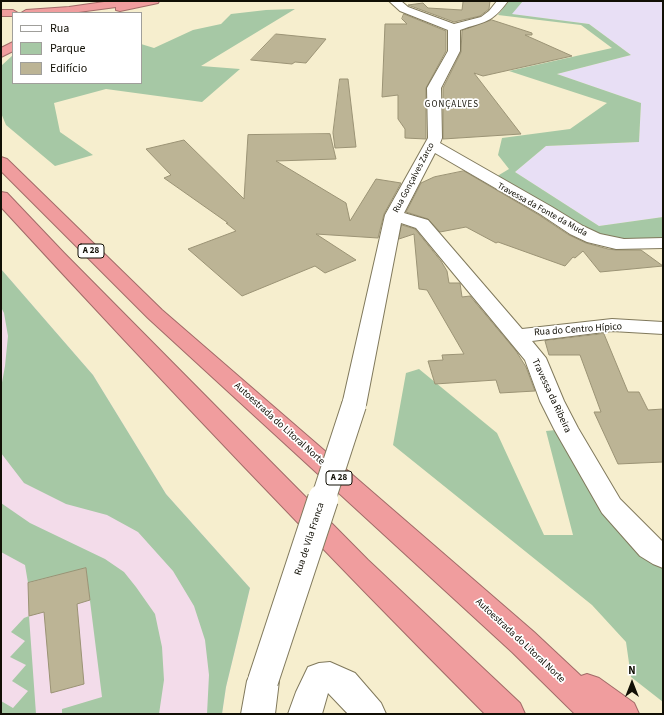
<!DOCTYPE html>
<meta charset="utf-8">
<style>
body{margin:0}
#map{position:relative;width:664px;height:715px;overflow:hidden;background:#f6eece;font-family:"Source Sans 3",sans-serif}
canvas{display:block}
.frame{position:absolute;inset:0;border:2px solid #110f05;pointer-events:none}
.legend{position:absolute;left:12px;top:12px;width:130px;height:72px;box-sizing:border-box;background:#fff;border:1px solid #a09f9b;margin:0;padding:5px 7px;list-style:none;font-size:12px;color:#110f05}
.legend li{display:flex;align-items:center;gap:8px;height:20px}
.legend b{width:20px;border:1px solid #a09f9b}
.north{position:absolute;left:612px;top:663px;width:40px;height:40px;-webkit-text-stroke:3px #fff;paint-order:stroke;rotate:0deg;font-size:11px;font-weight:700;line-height:16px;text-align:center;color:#110f05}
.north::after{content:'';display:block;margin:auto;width:14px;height:18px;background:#110f05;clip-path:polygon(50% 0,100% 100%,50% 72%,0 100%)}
</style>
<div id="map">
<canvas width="664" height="715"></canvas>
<div class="frame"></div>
<ul class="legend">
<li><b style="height:5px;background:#fff"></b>Rua</li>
<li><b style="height:11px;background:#a6c8a5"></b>Parque</li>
<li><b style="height:11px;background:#bcb495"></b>Edifício</li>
</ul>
<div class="north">N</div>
</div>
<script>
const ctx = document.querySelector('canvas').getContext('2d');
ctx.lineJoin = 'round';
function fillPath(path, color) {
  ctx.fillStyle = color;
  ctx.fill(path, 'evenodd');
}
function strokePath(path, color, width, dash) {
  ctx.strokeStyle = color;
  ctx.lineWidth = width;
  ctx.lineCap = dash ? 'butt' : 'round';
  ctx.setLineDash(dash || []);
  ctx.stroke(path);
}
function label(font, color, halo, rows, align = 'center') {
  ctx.font = font + ' "Source Sans 3",sans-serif';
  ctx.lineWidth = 3.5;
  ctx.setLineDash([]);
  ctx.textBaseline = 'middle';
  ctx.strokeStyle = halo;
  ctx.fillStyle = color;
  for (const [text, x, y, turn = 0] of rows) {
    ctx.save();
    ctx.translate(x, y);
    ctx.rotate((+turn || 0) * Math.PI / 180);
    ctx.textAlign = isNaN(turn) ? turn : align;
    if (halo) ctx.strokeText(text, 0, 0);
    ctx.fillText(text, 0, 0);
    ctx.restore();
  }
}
fillPath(new Path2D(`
 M1,269L93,375L166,494L250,588L226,687L222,714H1Z`), '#f3dcea');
fillPath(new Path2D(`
 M523,1H663V217L599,226L515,172L546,146L639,142L641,103L557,74L631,55L589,24L511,14Z`), '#e8dff5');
fillPath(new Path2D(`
 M509,1H523L512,14L589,24L631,55L557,74L641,103L639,142L546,146L515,172L599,226L663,217V238L624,240L594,233L494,178L509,169L498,155L502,138L570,129L607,103L509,71L612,48L581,25L498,15Z
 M295,9L201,66L240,69L202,102L106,89L54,103L60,132L93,155L55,166L6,125L1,113V66L13,55V83H141V44L154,48L193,30L221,24L231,14L266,10Z
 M1,269L93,375L166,494L250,588L226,687L222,714H207L209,675L205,640L194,606L173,571L138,532L107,515L66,504L24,483L1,453V388L5,366L8,336L4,313L1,307Z
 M419,369L497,433L544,535H573L546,431L566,429L663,556V702L631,677L626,642L592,605L393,445L406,373Z
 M1,503L30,523L105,559L124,572L136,587L155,614L162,647L164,680L159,714H62V709L102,697L86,569L28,583L25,565L1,552Z
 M29,616L36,714H1V701L13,708L28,691L12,681L26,665L10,657L25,641L11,632L24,618Z`), '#a6c8a5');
const building = new Path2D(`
 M468,1H490L489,9L480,16L454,22L408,5L423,3L428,8L462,10L463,2Z
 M404,14L446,31V51L426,88V139L405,138V129L398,119V95L382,97L385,24H407L402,19Z
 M492,20L532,33V35H525L572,56L483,76L474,73L521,134L443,139V88L461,52L462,31Z
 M276,34L326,39L306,63L295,62L292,64L251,60Z
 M340,79H348L356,147L335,148L333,133Z
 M330,134L336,159L276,161L346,203L350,221L376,179L401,183L384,214L378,238L316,234L356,260L325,273L315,266L242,296L188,249L236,231L226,223H228L164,178L171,175L146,149L184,140L244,199L248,135Z
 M464,171L539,215L569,235L586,243L608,249L616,250H641L663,266L600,272L583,251L575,258L573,257L565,266L498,242L496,243L466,227L440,232L428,219L406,212L421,183L434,177Z
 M402,225L415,229L441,261L447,271L449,283H460L462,297L470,296L516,351L526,367L535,391L500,393L496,380L435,384L428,361L443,360L442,355L464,354L427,290L419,289L414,234L399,239Z
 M604,334L628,392H639L648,410L663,409V462L618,464L594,412H601L580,355H549L545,341Z
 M86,568L90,600L77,604L84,684L51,693L44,612L29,616L28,583Z`);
fillPath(building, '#bcb495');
strokePath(building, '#9b9375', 1);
const minor = new Path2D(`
 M389,1H401L408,7L454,24L481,17L489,11L497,1H508C491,24 485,21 460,30V51L441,88L442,138L440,143L552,207L583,226L600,234L624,239L663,238V248L616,249L587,242L570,234L540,214L435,153L404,213L428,220L522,329L612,319L663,322V334L612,331L532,341L546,358L564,401L578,428L620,499L663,542V568L653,564L640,556L602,513L554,429L540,401L525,360L416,228L401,223L366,405L362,411L354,413L346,411L342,405L385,215L428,138L427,88L448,51V30L400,11Z
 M330,662L355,673L381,703L386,714H348L328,693L322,714H288L296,692L308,667L319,663Z
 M263,666L274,670L279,681L275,714H241L247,681L252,670Z`);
const highway = new Path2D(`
 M111,1H159L158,3L120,11L116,10V7L71,13H21L26,10L69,7Z
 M1,10H13L18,13H13V16H1Z
 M13,42V51L1,57V48Z
 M1,157L7,159L162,310L534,632L581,676L587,674L599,678L634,703L639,714H575L512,652L148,318L1,171Z
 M1,192L7,193L64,253L368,560L520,703L525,714H485C320,548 159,379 1,207Z`);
strokePath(minor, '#80795c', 2);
strokePath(highway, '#a26b68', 2);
fillPath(minor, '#fff');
fillPath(highway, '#f09d9e');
const minorBridgeFar1 = new Path2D(`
 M323,500L354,405`);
const minorBridge = new Path2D(`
 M263,681L323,499`);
strokePath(minorBridgeFar1, '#80795c', 26, []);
strokePath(minorBridge, '#80795c', 32, []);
strokePath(minorBridgeFar1, '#fff', 24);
strokePath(minorBridge, '#fff', 30);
ctx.letterSpacing = '1px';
label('9px', '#110f05', '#fff', [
 ["GONÇALVES",452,105]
]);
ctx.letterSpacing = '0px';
label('9px', '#110f05', '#fff', [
 ["Rua Gonçalves Zarco",414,178,-62],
 ["Travessa da Fonte da Muda",542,210,29]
]);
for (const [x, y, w] of [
 [91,251,26],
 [339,478,26]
]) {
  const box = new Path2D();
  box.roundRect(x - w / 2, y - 7, w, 14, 3);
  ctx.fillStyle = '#fff';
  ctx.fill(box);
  strokePath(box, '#110f05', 1);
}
label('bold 9px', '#110f05', null, [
 ["A 28",91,251],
 ["A 28",339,478]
]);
label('10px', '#110f05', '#fff', [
 ["Rua do Centro Hípico",578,330,-4],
 ["Travessa da Ribeira",551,396,65],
 ["Autoestrada do Litoral Norte",279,424,42],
 ["Rua de Vila Franca",310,539,-72],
 ["Autoestrada do Litoral Norte",520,641,43]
]);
</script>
